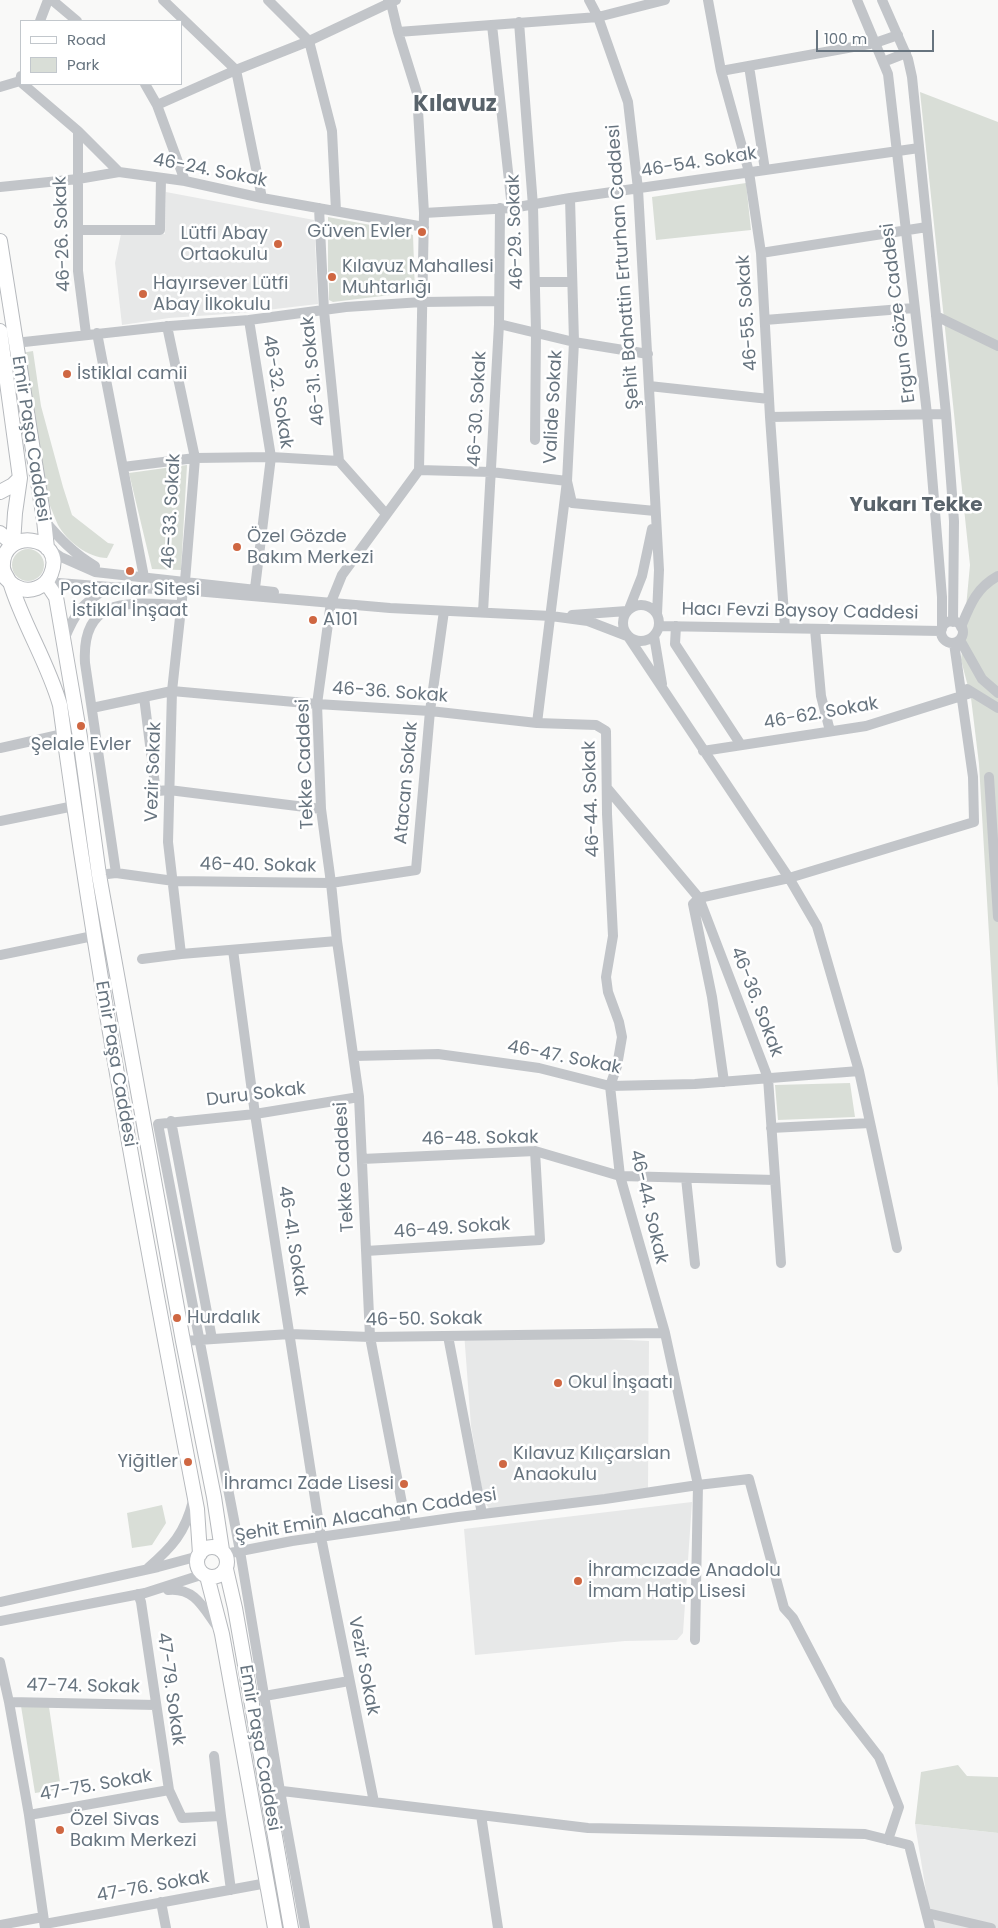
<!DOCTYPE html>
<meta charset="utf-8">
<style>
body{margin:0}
#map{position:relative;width:998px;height:1928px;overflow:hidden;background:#f9f9f8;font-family:Poppins,sans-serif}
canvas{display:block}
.legend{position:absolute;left:20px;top:20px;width:162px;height:65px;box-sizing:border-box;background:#fff;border:1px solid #c2c7cc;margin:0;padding:6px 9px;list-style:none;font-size:15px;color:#67747f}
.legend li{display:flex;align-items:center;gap:10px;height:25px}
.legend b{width:25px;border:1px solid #c2c7cc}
.scale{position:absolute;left:816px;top:30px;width:118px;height:22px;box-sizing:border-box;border:2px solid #67747f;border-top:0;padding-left:6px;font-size:15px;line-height:18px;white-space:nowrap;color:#67747f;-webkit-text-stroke:4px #fff;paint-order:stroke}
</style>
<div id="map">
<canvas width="998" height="1928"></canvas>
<ul class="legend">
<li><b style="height:6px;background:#fff"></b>Road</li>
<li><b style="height:14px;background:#d9ded7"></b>Park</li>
</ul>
<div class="scale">100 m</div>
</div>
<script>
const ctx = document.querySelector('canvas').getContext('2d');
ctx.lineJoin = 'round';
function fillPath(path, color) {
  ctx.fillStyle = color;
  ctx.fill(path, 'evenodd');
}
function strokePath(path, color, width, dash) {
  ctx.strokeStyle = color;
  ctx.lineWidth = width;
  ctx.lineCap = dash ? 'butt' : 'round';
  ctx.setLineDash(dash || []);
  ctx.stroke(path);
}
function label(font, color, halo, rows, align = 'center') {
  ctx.font = font + ' Poppins,sans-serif';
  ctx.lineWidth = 5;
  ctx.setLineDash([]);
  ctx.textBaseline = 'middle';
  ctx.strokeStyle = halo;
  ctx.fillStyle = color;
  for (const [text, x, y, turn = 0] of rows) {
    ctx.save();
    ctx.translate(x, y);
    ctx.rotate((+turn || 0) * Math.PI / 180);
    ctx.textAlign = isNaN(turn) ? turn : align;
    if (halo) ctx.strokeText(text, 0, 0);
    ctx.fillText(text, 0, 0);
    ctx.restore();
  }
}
fillPath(new Path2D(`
 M166,192L314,220L318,304L241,313L169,318L122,325L115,263L122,229L165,234Z
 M464,1332L649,1341L648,1488L530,1506L490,1510L484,1501L471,1426Z
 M692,1502L683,1633L677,1640L625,1641L475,1655L464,1529Z
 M915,1824L998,1833V1928H932Z`), '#e7e8e8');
fillPath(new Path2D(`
 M920,92L998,122V1088L979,764L971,698L961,660L970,565Z
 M746,183L751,230L656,240L652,197Z
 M328,217L397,230L413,235L415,292L333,302L329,300V283L336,282V273H328Z
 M33,351L41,406L63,487L72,515L108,543L114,544L107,558C88,558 67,541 58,525C55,519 53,512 50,506L21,353Z
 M187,465L181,570L152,569L129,473Z
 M12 565a16 16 0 1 1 32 0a16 16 0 1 1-32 0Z
 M850,1083L855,1117L778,1120L775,1085Z
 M162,1505L166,1523L152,1545L132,1548L127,1513Z
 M21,1706L49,1707L61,1789L35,1793Z
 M958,1765L967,1776L998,1777V1833L915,1824L921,1772Z`), '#d9ded7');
const major = new Path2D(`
 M0,241L44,520L47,548
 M0,331L20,478L15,513L13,544
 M0,492L13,485L20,478
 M0,533L13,544
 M0,572C5,577 10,584 17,587C30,594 46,587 51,574C67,535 0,526 3,568C4,575 9,579 11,585C24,626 48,663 60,705C96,974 146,1242 197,1509L200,1554
 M46,582L56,597L80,737L99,875L183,1341L214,1497L222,1550
 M197 1562a15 15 0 1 1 30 0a15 15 0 1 1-30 0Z
 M226,1569L235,1608L291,1928
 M207,1576L222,1634L275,1928`);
strokePath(major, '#b6b9bd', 16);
strokePath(new Path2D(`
 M52,0L77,21
 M163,0L236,70L262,198
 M268,0L309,41L332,131L336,211
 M388,0L391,3L398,32L417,93L424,213L419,470L342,575L331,602L317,704L321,809L331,883L337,941L359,1097L370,1337L406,1524
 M589,0L598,17L665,0
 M708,0L721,71L749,172L761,253L770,417L785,628
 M857,0L888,74L927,414L942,597V629
 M882,0L908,59L912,77L946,414L954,521L953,622
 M40,21L48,0
 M519,22L533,206L536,332L535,440
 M492,25L512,208
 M398,32L598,17L628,102L638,189L659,570L657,614
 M883,62L906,53
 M749,66L765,170
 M721,71L875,43L898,35
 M23,84L78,131L119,172L185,181L262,198L424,227
 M145,84L157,105L185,181
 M0,87L20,81L21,76
 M157,105L236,70L309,41L396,0
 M78,131V271L86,334
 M0,187L78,179L119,172
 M319,208L324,311L339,461L386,514
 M424,213L512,208L570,198L919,148
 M78,230H160L161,178
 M761,253L927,227
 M535,282H572
 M936,316L998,346
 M249,320L271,457L255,588
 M765,320L914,308
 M499,324L574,342L648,354
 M167,326L195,458L185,581
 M97,333L144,577
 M15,343L170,326L249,320L346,307L422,302L499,301
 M649,386L769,399
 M770,417L946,414
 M123,467L195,458L271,457L339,461
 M419,470L491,472L567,481L572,503L655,511
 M44,520C59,538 74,554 95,566
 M48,548L61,557L95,572L274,592
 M46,582L110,587L183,590L390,608L551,616L588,621L627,636
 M623 623a18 18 0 1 1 36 0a18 18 0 1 1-36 0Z
 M629,609L642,576L652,529
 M483,612L499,324L500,208
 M572,615L627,611
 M941 632a11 11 0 1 1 22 0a11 11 0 1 1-22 0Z
 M659,626L941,631
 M676,626L675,644L741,745
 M961,627C970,605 976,588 998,576
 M815,629L821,696L830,731
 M654,636L662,684
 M629,638L789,878L817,926L859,1071L897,1248
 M64,640C75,612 83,602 110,587
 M960,640L982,679L998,693
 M967,689L998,708
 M144,697L155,785L158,791L169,790L321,809
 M92,708L172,691L317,704L430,711L537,723L596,725L606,731L607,814L613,936L606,977L608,992L619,1022L622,1037L617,1066L610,1086L620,1176L665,1333L698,1485L695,1640
 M537,723L567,481L574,342L570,198
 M0,748L63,734
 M703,751L866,726L971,693
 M989,777L998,917
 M607,788L699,898L768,1078L781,1263
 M0,821L74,806
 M116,873L85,663C81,594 132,603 181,605
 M99,875L116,873L174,881L331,883L416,870L430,711L444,611
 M233,950L255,1114L321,1537L374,1802
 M181,954L168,842L172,691L183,590
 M0,955L93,936
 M142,959L181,954L337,941
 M354,1056L438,1054L539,1068L610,1086L695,1084L859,1071
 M724,1082L712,997L693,904L699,898L789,878L974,822L973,777L954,643
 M171,1121L212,1339
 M771,1128L870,1123
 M362,1159L535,1151L620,1176L775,1180
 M686,1178L695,1264
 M366,1251L540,1240L535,1151
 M448,1336L482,1514
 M183,1341L290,1334L370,1337L665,1333
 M225,1554L292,1541L458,1517L605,1499L698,1485L749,1479L784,1608L793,1618L838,1704L879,1757L899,1807L888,1840
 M148,1568C172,1547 185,1533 193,1501
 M168,1590C195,1587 204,1609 218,1628
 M138,1594L141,1602L169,1790L182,1818L221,1816L214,1756
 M0,1602L158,1567L199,1556
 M0,1621L145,1593L204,1574
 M0,1662L9,1702L29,1815L45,1928
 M259,1697L349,1681
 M9,1702L156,1705
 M274,1790L588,1828L865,1834L909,1845L930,1928
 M29,1815L169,1790
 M481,1815L498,1928
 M221,1816L231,1890
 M161,1902L166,1928
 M927,1913L991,1928
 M45,1924L267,1883
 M0,1925L43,1917
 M305,1928L280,1791L240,1551L158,1124L255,1114L359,1097`), '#c2c5c9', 10);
strokePath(major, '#fff', 14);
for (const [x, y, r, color] of [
 [422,232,5,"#cf6742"],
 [278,244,5,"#cf6742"],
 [332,277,5,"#cf6742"],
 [143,294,5,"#cf6742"],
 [67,374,5,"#cf6742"],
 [237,547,5,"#cf6742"],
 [130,571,5,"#cf6742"],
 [313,620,5,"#cf6742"],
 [81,726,5,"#cf6742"],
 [177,1318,5,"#cf6742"],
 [558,1383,5,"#cf6742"],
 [188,1462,5,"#cf6742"],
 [503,1464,5,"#cf6742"],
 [404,1484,5,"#cf6742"],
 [578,1581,5,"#cf6742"],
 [60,1830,5,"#cf6742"]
]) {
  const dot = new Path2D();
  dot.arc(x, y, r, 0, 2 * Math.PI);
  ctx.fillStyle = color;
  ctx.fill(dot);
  strokePath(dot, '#fff', 2);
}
label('18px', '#67747f', '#fff', [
 ["46-54. Sokak",699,163,-9],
 ["46-24. Sokak",210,171,11],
 ["46-29. Sokak",516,232,-92],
 ["46-26. Sokak",63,234,-92],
 ["Şehit Bahattin Erturhan Caddesi",624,267,-94],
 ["46-55. Sokak",748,313,-94],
 ["Ergun Göze Caddesi",899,313,-97],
 ["46-31. Sokak",314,371,-96],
 ["46-32. Sokak",277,392,81],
 ["Valide Sokak",554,407,-87],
 ["46-30. Sokak",478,409,-87],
 ["Emir Paşa Caddesi",30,439,81],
 ["46-33. Sokak",172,511,-87],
 ["Hacı Fevzi Baysoy Caddesi",800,612,1],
 ["46-36. Sokak",390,693,4],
 ["46-62. Sokak",821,714,-10],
 ["Tekke Caddesi",306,764,-92],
 ["Vezir Sokak",154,772,-88],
 ["Atacan Sokak",407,783,-85],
 ["46-44. Sokak",592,799,-92],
 ["46-40. Sokak",258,866,1],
 ["46-36. Sokak",756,1002,69],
 ["46-47. Sokak",564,1058,11],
 ["Emir Paşa Caddesi",115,1064,80],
 ["Duru Sokak",256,1095,-7],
 ["46-48. Sokak",480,1139,-1],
 ["Tekke Caddesi",345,1167,-93],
 ["46-44. Sokak",648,1207,77],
 ["46-49. Sokak",452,1229,-4],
 ["46-41. Sokak",292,1241,81],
 ["46-50. Sokak",424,1320,-1],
 ["Şehit Emin Alacahan Caddesi",366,1516,-9],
 ["Vezir Sokak",363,1666,79],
 ["47-74. Sokak",83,1687,1],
 ["47-79. Sokak",170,1689,82],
 ["Emir Paşa Caddesi",259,1748,80],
 ["47-75. Sokak",96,1786,-10],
 ["47-76. Sokak",153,1887,-10]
]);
label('18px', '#67747f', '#fff', [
 ["Güven Evler",412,232,"right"],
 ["Lütfi Abay",268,234,"right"],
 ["Ortaokulu",268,255,"right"],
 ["Kılavuz Mahallesi",342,267],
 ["Muhtarlığı",342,288],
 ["Hayırsever Lütfi",153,284],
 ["Abay İlkokulu",153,305],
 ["İstiklal camii",77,374],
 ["Özel Gözde",247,537],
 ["Bakım Merkezi",247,558],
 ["Postacılar Sitesi",130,590,"center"],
 ["İstiklal İnşaat",130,611,"center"],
 ["A101",323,620],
 ["Şelale Evler",81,745,"center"],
 ["Hurdalık",187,1318],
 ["Okul İnşaatı",568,1383],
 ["Kılavuz Kılıçarslan",513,1454],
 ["Anaokulu",513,1475],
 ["Yiğitler",178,1462,"right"],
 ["İhramcı Zade Lisesi",394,1484,"right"],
 ["İhramcızade Anadolu",588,1571],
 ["İmam Hatip Lisesi",588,1592],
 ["Özel Sivas",70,1820],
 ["Bakım Merkezi",70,1841]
], 'left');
label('bold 20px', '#59636b', '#fff', [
 ["Yukarı Tekke",916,506]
]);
label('bold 22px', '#59636b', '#fff', [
 ["Kılavuz",455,105]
]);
</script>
